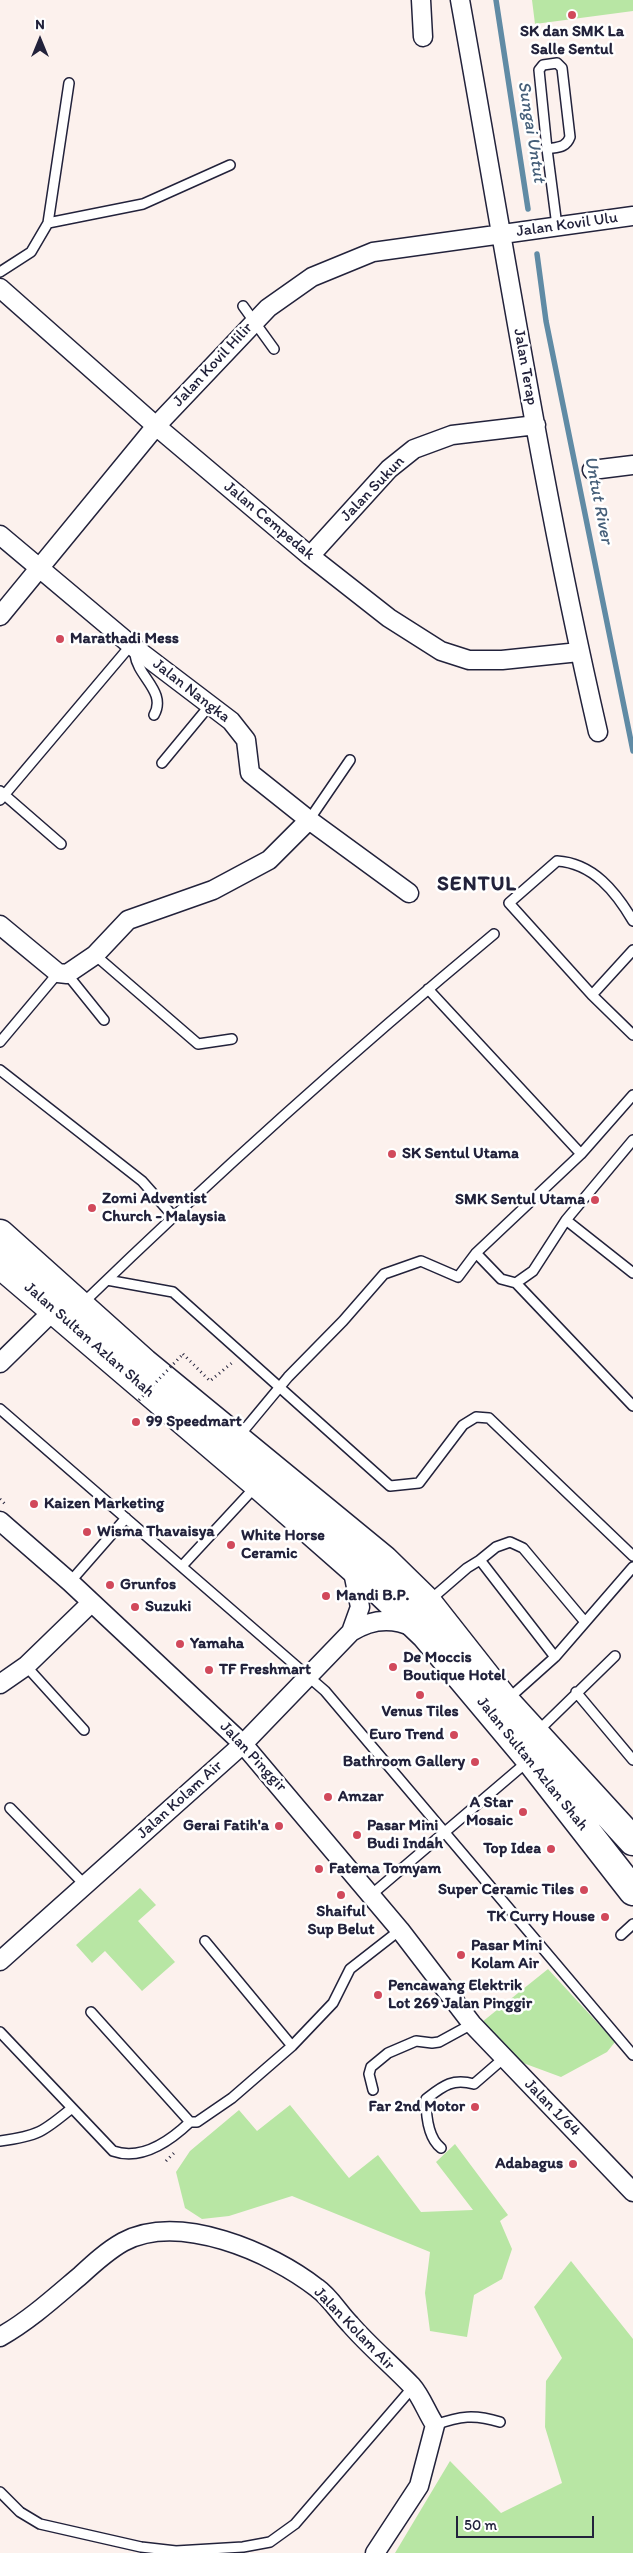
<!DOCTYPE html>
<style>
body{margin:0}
#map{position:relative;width:633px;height:2553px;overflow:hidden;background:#fcf1ed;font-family:Itim,sans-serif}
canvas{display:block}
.north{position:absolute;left:15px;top:15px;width:50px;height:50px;-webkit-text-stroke:4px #fff;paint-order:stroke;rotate:0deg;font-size:14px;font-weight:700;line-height:20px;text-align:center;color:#22223b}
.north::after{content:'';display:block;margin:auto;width:18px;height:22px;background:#22223b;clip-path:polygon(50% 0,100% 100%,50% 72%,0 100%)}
.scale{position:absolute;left:456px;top:2516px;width:138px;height:22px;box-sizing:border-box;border:2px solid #22223b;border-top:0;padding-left:6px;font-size:15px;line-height:18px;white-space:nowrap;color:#22223b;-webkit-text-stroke:4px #fff;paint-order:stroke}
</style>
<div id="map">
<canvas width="633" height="2553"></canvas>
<div class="north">N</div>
<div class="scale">50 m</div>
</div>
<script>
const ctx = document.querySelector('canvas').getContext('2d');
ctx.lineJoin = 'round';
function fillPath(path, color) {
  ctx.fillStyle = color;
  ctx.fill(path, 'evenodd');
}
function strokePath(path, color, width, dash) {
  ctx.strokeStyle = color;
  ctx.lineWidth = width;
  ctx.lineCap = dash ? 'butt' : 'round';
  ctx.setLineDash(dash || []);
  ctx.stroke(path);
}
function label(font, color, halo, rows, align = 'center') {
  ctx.font = font + ' Itim,sans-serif';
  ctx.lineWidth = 5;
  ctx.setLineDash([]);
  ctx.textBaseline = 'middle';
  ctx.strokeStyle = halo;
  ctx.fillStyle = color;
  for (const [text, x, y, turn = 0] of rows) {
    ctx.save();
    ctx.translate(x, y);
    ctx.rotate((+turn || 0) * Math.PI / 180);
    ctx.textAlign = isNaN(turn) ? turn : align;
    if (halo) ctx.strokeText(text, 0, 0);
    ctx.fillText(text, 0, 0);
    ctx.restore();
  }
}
fillPath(new Path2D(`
 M532,0H633V11L535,24Z
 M140,1888L156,1905L138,1921L175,1962L142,1991L105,1951L92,1963L76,1945Z
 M548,1969L615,2042L607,2052L561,2077L515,2060L482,2022Z
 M290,2105L349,2178L378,2155L421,2212L473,2210L436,2162L455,2144L508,2215L500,2221L512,2249L502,2279L474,2295L467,2337L430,2331L425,2293L430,2252L292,2196L229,2216L202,2219L185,2208L176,2172L190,2151L239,2110L257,2131Z
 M571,2261L633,2339V2553H395L450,2461L501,2513L562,2483L545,2427L546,2381L562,2358L534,2307Z`), '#b8e6a4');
strokePath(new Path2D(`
 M496,0L528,209
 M537,254L546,321L633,751`), '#608ba5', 5.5);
const lane = new Path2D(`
 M547,149L539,70L543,65L557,63L562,68L570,137C566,148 558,147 547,149L557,226
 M48,223L143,204L230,165
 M0,272L31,252L48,223L69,83
 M243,306L274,349
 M138,650L135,655C138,677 167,692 154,715
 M162,763L210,705
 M0,791L61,844
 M0,800L131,645
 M309,820L350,760
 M633,921C616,892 593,863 557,861L509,903L592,995L633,1035
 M95,955L198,1044L232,1039
 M67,974L104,1020
 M428,989L581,1154
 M592,995L633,950
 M0,1042L58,973
 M0,1070L142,1181L173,1216
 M633,1140L566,1220L533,1271L516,1283L633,1406
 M566,1220L633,1273
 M476,1253L501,1279L516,1283
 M107,1280L173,1292L390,1486L419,1483L463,1425L476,1417L489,1418L633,1556
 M81,1305C214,1176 352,1052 494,934
 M0,1409L325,1691L633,2055
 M239,1436L288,1377L343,1321L384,1274L421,1261L458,1277L476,1253L581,1154L633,1095
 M182,1566L257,1485
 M70,1582L126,1518
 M430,1600L467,1568L480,1560
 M555,1657L480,1560L496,1547L510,1542L523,1548L585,1622
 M26,1666L84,1730
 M576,1692L633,1760
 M508,1699L555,1657L633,1567
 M537,1732L615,1656
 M10,1808L85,1885
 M371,1895L527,1762
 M621,1935L633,1924
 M205,1941L292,2046
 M91,2012L190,2122H197L232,2098L292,2046L333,2003L350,1969L400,1930
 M0,2032L113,2151C141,2161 170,2141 190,2122
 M373,2090L369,2074L371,2067L388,2053L416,2041L432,2043L439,2042L472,2024
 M0,2141C38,2136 43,2132 72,2108
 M441,2148C428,2138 426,2115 426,2099C443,2086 452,2078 474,2084L504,2058
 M435,2425C460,2416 474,2414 500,2422
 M0,2492L20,2512L40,2524L141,2547L176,2551L243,2547L270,2542L295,2524L413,2387`);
const street = new Path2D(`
 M421,0L423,37
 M460,0C504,244 542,490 598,732
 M0,288L156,426L310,556L389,618L441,651L469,660H502L579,652
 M592,470L633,465
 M0,535L131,645L231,721L246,740L250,773L309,820L409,893
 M310,556L389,469L414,449L452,435L536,425
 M0,616L156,426L268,308L312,277L373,252L633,216
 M0,925L58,973L67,974L95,955L128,920L213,890L269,860L309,820
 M0,1363L55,1309
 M0,1521L70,1582L243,1744L400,1930L472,2024L633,2192
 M351,1632L360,1607L352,1567
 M0,1684L26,1666L91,1603
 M0,1961L243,1744L351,1632C371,1619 391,1617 413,1627
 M0,2337C30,2320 55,2297 81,2275C94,2263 107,2251 123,2242C179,2212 271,2252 317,2288C330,2297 339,2313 350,2324C369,2346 392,2365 412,2386C421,2396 427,2413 435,2425L419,2486L375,2553`);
const primary = new Path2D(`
 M0,1234L144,1363L384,1560L427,1602L505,1701L633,1841
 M0,1264L258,1484L381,1592L426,1635L530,1759L633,1891`);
strokePath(lane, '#22223b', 12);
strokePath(street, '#22223b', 21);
strokePath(primary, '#22223b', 31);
strokePath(new Path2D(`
 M183,1354L210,1381L233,1362
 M0,1499L5,1504
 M166,2161L174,2153`), '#22223b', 3, [1, 4]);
strokePath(lane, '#fff', 9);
strokePath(street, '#fff', 18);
strokePath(primary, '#fff', 28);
strokePath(new Path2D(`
 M139,1400L183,1354`), '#22223b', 3, [1, 4]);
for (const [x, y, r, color] of [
 [572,15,5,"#d1495b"],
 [60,639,5,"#d1495b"],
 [392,1154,5,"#d1495b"],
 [595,1200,5,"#d1495b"],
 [92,1208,5,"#d1495b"],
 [136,1422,5,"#d1495b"],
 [34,1504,5,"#d1495b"],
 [87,1532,5,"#d1495b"],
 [231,1545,5,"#d1495b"],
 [110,1585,5,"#d1495b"],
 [326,1596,5,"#d1495b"],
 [135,1607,5,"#d1495b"],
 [180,1644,5,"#d1495b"],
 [393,1667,5,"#d1495b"],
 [209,1670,5,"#d1495b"],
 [420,1695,5,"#d1495b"],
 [454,1735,5,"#d1495b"],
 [475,1762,5,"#d1495b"],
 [328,1797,5,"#d1495b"],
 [523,1812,5,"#d1495b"],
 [279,1826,5,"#d1495b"],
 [357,1835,5,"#d1495b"],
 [551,1849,5,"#d1495b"],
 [319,1869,5,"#d1495b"],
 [584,1890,5,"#d1495b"],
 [341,1895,5,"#d1495b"],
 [605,1917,5,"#d1495b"],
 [461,1955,5,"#d1495b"],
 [378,1995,5,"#d1495b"],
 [475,2107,5,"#d1495b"],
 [573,2164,5,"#d1495b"]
]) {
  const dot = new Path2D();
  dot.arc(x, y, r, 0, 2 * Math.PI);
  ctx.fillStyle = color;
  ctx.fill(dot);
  strokePath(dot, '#fff', 2);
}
label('bold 16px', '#22223b', '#fff', [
 ["SK dan SMK La",572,32,"center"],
 ["Salle Sentul",572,50,"center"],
 ["Marathadi Mess",70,639],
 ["SK Sentul Utama",402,1154],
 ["Zomi Adventist",102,1199],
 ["Church - Malaysia",102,1217],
 ["SMK Sentul Utama",585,1200,"right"],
 ["99 Speedmart",146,1422],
 ["Kaizen Marketing",44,1504],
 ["Wisma Thavaisya",97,1532],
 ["White Horse",241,1536],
 ["Ceramic",241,1554],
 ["Grunfos",120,1585],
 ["Mandi B.P.",336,1596],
 ["Suzuki",145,1607],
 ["Yamaha",190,1644],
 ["De Moccis",403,1658],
 ["Boutique Hotel",403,1676],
 ["TF Freshmart",219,1670],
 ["Venus Tiles",420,1712,"center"],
 ["Euro Trend",444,1735,"right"],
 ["Bathroom Gallery",465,1762,"right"],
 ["Amzar",338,1797],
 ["A Star",513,1803,"right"],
 ["Mosaic",513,1821,"right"],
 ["Gerai Fatih'a",269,1826,"right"],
 ["Pasar Mini",367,1826],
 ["Budi Indah",367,1844],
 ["Top Idea",541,1849,"right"],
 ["Fatema Tomyam",329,1869],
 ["Super Ceramic Tiles",574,1890,"right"],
 ["Shaiful",341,1912,"center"],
 ["Sup Belut",341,1930,"center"],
 ["TK Curry House",595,1917,"right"],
 ["Pasar Mini",471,1946],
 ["Kolam Air",471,1964],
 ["Pencawang Elektrik",388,1986],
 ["Lot 269 Jalan Pinggir",388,2004],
 ["Far 2nd Motor",465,2107,"right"],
 ["Adabagus",563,2164,"right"]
], 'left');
label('16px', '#22223b', '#fff', [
 ["Jalan Kovil Ulu",567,225,-8],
 ["Jalan Kovil Hilir",213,365,-47],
 ["Jalan Terap",525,367,80],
 ["Jalan Sukun",373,489,-46],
 ["Jalan Cempedak",269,521,40],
 ["Jalan Nangka",191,691,38],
 ["Jalan Sultan Azlan Shah",89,1340,41],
 ["Jalan Pinggir",253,1757,47],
 ["Jalan Sultan Azlan Shah",532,1764,51],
 ["Jalan Kolam Air",180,1800,-42],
 ["Jalan 1/64",552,2108,46],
 ["Jalan Kolam Air",354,2329,46]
]);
label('italic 18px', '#465f79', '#fff', [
 ["Sungai Untut",531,132,81],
 ["Untut River",598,500,79]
]);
ctx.letterSpacing = '1px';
label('bold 21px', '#22223b', '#fff', [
 ["SENTUL",477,885]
]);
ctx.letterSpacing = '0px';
</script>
